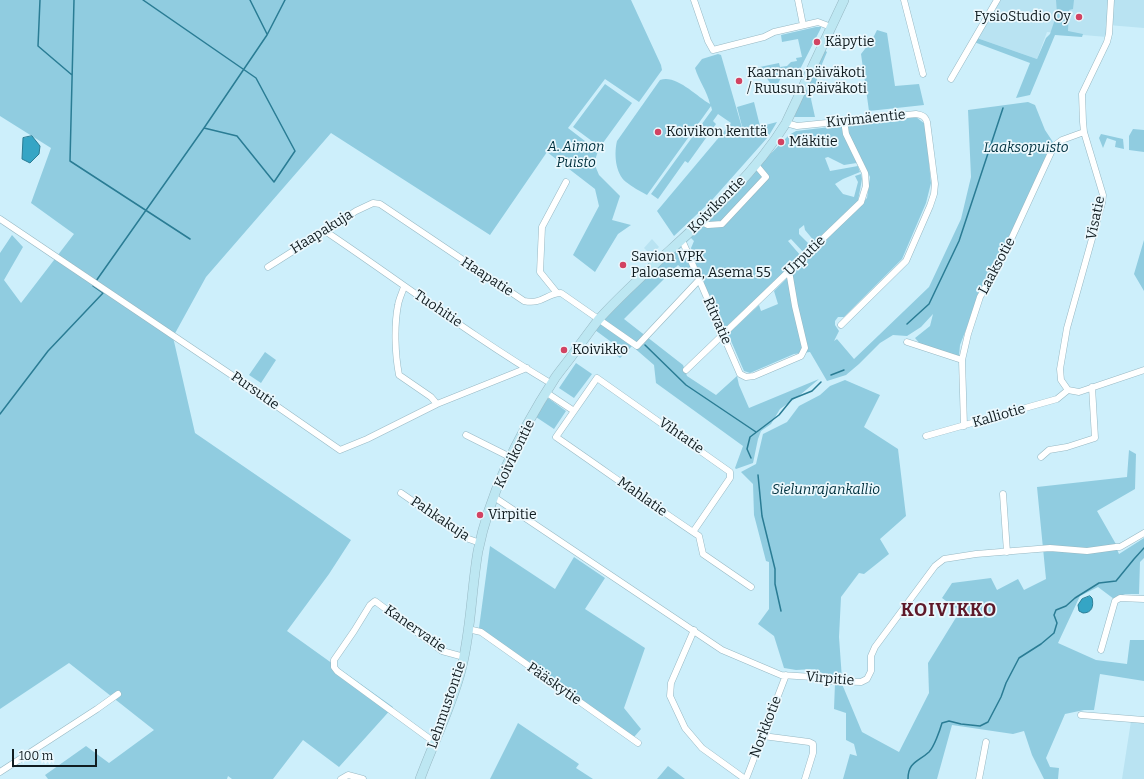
<!DOCTYPE html>
<meta charset="utf-8">
<style>
body{margin:0}
#map{position:relative;width:1144px;height:779px;overflow:hidden;background:#cdeffb;font-family:Bitter,serif}
canvas{display:block}
.scale{position:absolute;left:12px;top:749px;width:85px;height:18px;box-sizing:border-box;border:2px solid #101c20;border-top:0;padding-left:5px;font-size:12px;line-height:14px;white-space:nowrap;color:#101c20;-webkit-text-stroke:3px #ebf8fd;paint-order:stroke}
</style>
<div id="map">
<canvas width="1144" height="779"></canvas>
<div class="scale">100 m</div>
</div>
<script>
const ctx = document.querySelector('canvas').getContext('2d');
ctx.lineJoin = 'round';
function fillPath(path, color) {
  ctx.fillStyle = color;
  ctx.fill(path, 'evenodd');
}
function strokePath(path, color, width, dash) {
  ctx.strokeStyle = color;
  ctx.lineWidth = width;
  ctx.lineCap = dash ? 'butt' : 'round';
  ctx.setLineDash(dash || []);
  ctx.stroke(path);
}
function label(font, color, halo, rows, align = 'center') {
  ctx.font = font + ' Bitter,serif';
  ctx.lineWidth = 3.5;
  ctx.setLineDash([]);
  ctx.textBaseline = 'middle';
  ctx.strokeStyle = halo;
  ctx.fillStyle = color;
  for (const [text, x, y, turn = 0] of rows) {
    ctx.save();
    ctx.translate(x, y);
    ctx.rotate((+turn || 0) * Math.PI / 180);
    ctx.textAlign = isNaN(turn) ? turn : align;
    if (halo) ctx.strokeText(text, 0, 0);
    ctx.fillText(text, 0, 0);
    ctx.restore();
  }
}
fillPath(new Path2D(`
 M1000,0H1144V28L1108,25L1107,37L1047,32L1037,59L977,38Z
 M652,239L659,247L651,255L644,248Z
 M1131,721L1144,723V779H1122Z`), '#b9e3f2');
fillPath(new Path2D(`
 M0,0H631L661,65L662,70L639,102L605,79L568,128L598,151L594,163L599,175L620,196L612,220L631,225L618,234L595,272L573,255L599,206L595,189L547,152L490,235L331,133L206,277L173,337L195,433L351,540L329,574L287,631L393,707L339,767L303,740L273,779H232L228,776L227,779H48L45,775L86,746L109,763L154,730L69,663L0,709V253L12,235L23,247L4,280L21,303L74,234L31,203L51,148L0,116Z
 M1056,0H1074L1073,9L1069,10L1068,31L1083,34L1082,37L1055,35L1030,95L1016,98L1030,63L974,42L977,38L1037,59L1046,38L1050,34L1057,13Z
 M816,27H821V28L796,77L784,71L775,90L766,77H758L755,68L779,63L780,67L787,66L791,62L797,61L796,58L802,57L798,39L782,42L781,35Z
 M877,30L887,33L895,86L919,84L924,105L869,111L861,54L872,40Z
 M824,50L827,52L817,76V79L811,99L815,117H794Z
 M718,54L721,55L743,131L777,122L768,137L712,200L674,236L657,211L731,123L718,114L713,121L716,124L688,163L685,161L658,199L651,194L712,110L711,106L647,195C640,191 632,187 626,182C615,173 614,153 617,141L660,80C676,74 696,96 710,104C707,91 699,81 695,68L702,59Z
 M605,84L632,103L600,147L573,127Z
 M754,102L760,126L743,130L737,107Z
 M1028,102L1035,105L1045,130L1053,142L1005,246L983,286L960,345L959,356L921,345L915,338L930,326L933,314L921,327L907,336L893,335L880,343L859,364L846,375L827,381L810,352L794,354L750,373L744,371L728,334L759,305L761,311L778,304L774,291L867,198L870,177L863,162L844,165L828,157L825,158L830,171L858,166L860,172L843,179L835,184L843,194L854,197L858,182L855,176L861,174L862,179L858,201L815,242L805,230L804,225L799,229V234L811,246L804,253L791,239L788,241L801,256L726,327L722,324L697,268L691,248L694,241L691,238L676,252L685,254L693,274L691,277L678,265L624,319L683,365L687,376L716,395L737,376L739,385L749,408L819,379L800,395L780,409L771,424L761,431L758,439L753,463L736,469L735,468L743,446L656,383L654,365L632,346L620,358L610,350L614,344L595,330L599,322L689,237L789,135L796,131L916,117L925,124L931,183L926,203L902,259L844,317H838L835,321V325L839,331L834,341L837,339L854,359L929,287L961,219L971,177L968,110Z
 M1133,129L1144,130V152L1129,150V136Z
 M1101,134L1123,139L1124,149L1115,147L1116,141L1107,138L1103,148L1099,138Z
 M1144,240V291L1134,274Z
 M265,352L276,360L261,383L249,375Z
 M576,363L592,374L574,398L559,388Z
 M845,380L880,395L864,427L898,449L906,516L880,539L889,554L864,574L859,573L841,597L839,637L842,679L831,678L815,669L796,670L784,668L774,636L758,624L769,609V562L766,561L754,515L753,484L741,472L756,464L763,434L787,422L799,406L820,395L830,386Z
 M548,398L566,411L554,429L536,417Z
 M1129,450L1136,454L1135,489L1097,511L1117,546L1116,547L1119,554L1144,538V558L1140,562L1139,594H1125L1114,599L1098,587L1080,596L1058,643L1096,660L1127,664L1130,640H1144V681L1100,674L1094,710H1084L1065,714L1046,758L1050,767L1059,768L1058,779H1044L1032,755L1024,731L1013,734L952,725L937,779H843L850,754L857,756L854,744L846,740V713L834,709L835,683L842,684L862,732L899,752L929,693L928,663L960,611L942,598L952,583L991,578L997,590L1018,579L1024,590L1046,579L1037,487L1127,477Z
 M490,546L555,589L574,557L605,578L585,609L645,648L624,708L641,729L634,737L479,628Z
 M518,723L579,764L576,768L593,779H490Z
 M668,766L685,779H657Z`), '#90cce0');
const water = new Path2D(`
 M32,136L40,146L39,154L30,163L22,159L23,138Z
 M1090,596L1092,598C1094,606 1092,613 1083,613L1079,611L1078,605L1082,599Z`);
fillPath(water, '#35a5c5');
strokePath(water, '#2a7c94', 1);
strokePath(new Path2D(`
 M40,0L38,46L72,75
 M74,0L70,161L190,239
 M250,0L267,34
 M204,128L267,35L285,0
 M96,281L204,128L237,136L274,182L295,151L256,78L143,0
 M907,324L929,304L959,241L1003,108
 M645,345L686,385L756,432
 M831,375L844,370
 M0,414L48,351L103,293L93,286L94,284
 M751,458L747,449L750,437L779,415L792,399L812,391L821,382
 M758,475L762,516L775,569V584L781,611
 M908,779C908,762 918,762 929,752C934,747 940,730 942,723L949,721L961,724L980,726L988,722L1001,697L1006,683L1019,658L1041,644L1054,633L1057,623L1054,615L1056,610L1066,606L1075,598L1099,583L1116,581L1134,559L1144,548`), '#2a7c94', 1.5);
const minor = new Path2D(`
 M694,0L708,41L713,50L764,37L774,32L818,22L831,27
 M798,0L803,25
 M904,0L923,74
 M951,79L997,0
 M786,123L797,126L916,114C922,115 925,116 927,122L935,184L934,194L930,206L906,261L841,325
 M0,219L239,380L340,450L367,439L437,404L527,368
 M702,222L708,225L722,224L766,177L756,165
 M325,231C401,282 474,338 552,384
 M682,240L740,374L746,377L754,376L801,356L805,348L795,306L789,271
 M268,267L356,211L373,203L380,204L524,301C542,305 547,293 561,293L637,346L699,280
 M404,287C402,293 399,299 398,305C394,326 395,354 399,375L431,397L437,404
 M557,293L540,272L542,227L566,182
 M907,342L962,360
 M686,370L861,202L866,186L865,173L846,134L844,121
 M1068,390L1061,380L1060,369L1067,328L1102,203L1103,195L1084,132L1083,122L1082,94L1107,42L1109,34L1111,0
 M1068,390L1079,392L1144,370
 M547,393L574,411
 M964,426L962,360L968,334L980,297L1008,246L1054,146L1062,140L1084,132
 M466,435L510,457
 M926,436L1057,399L1068,390
 M1041,457L1049,450L1067,447L1095,438L1092,387
 M401,493L466,538L480,543
 M1003,494L1007,552
 M494,497L722,650L781,675L813,677L831,681L861,682L867,679L871,671V656L875,647L935,566L944,559L976,554L1050,548L1087,551L1116,547H1120L1144,533
 M693,532L730,478V472L597,378L556,437C604,470 651,504 699,536L703,554L751,587
 M468,629L481,632L638,743
 M694,630L671,683L670,696L685,728L702,748L745,779
 M1101,650L1115,601L1120,598L1144,599
 M1081,715L1144,720
 M763,736L809,742L813,744V753L805,779
 M434,742L337,671L334,667V660L354,631L370,605L375,601L442,651L464,657
 M0,772L97,709L118,694
 M341,779L348,775L363,779
 M746,779L786,675
 M979,779L986,742`);
const secondary = new Path2D(`
 M420,779C433,744 450,710 460,674C471,634 471,592 478,551C490,491 522,429 555,378C562,368 571,358 578,347C585,338 592,328 599,319C660,252 738,201 786,123L844,0`);
strokePath(minor, '#97b8c3', 7);
strokePath(secondary, '#97b8c3', 10);
strokePath(minor, '#fff', 6);
strokePath(secondary, '#bde7f2', 9);
for (const [x, y, r, color] of [
 [1079,17,4,"#d24362"],
 [817,42,4,"#d24362"],
 [739,81,4,"#d24362"],
 [658,132,4,"#d24362"],
 [781,142,4,"#d24362"],
 [623,265,4,"#d24362"],
 [564,350,4,"#d24362"],
 [480,515,4,"#d24362"]
]) {
  const dot = new Path2D();
  dot.arc(x, y, r, 0, 2 * Math.PI);
  ctx.fillStyle = color;
  ctx.fill(dot);
  strokePath(dot, '#ebf8fd', 1.5);
}
label('14px', '#101c20', '#ebf8fd', [
 ["FysioStudio Oy",1071,17,"right"],
 ["Käpytie",825,42],
 ["Kaarnan päiväkoti",747,73],
 ["/ Ruusun päiväkoti",747,89],
 ["Koivikon kenttä",666,132],
 ["Mäkitie",789,142],
 ["Savion VPK",631,257],
 ["Paloasema, Asema 55",631,273],
 ["Koivikko",572,350],
 ["Virpitie",488,515]
], 'left');
label('14px', '#101c20', '#ebf8fd', [
 ["Kivimäentie",866,119,-6],
 ["Koivikontie",717,205,-45],
 ["Visatie",1096,218,-78],
 ["Haapakuja",322,232,-32],
 ["Urputie",805,256,-44],
 ["Laaksotie",997,266,-62],
 ["Haapatie",487,277,33],
 ["Tuohitie",438,309,34],
 ["Ritvatie",717,321,66],
 ["Pursutie",255,391,35],
 ["Kalliotie",999,416,-16],
 ["Vihtatie",681,436,35],
 ["Koivikontie",515,454,-64],
 ["Mahlatie",642,497,35],
 ["Pahkakuja",440,519,34],
 ["Kanervatie",415,629,35],
 ["Virpitie",830,679,5],
 ["Pääskytie",554,684,35],
 ["Lehmustontie",447,705,-71],
 ["Norkkotie",766,727,-69]
]);
label('italic 14px', '#00313f', '#ebf8fd', [
 ["A. Aimon",576,147],
 ["Puisto",576,163],
 ["Laaksopuisto",1026,148],
 ["Sielunrajankallio",826,490]
]);
ctx.letterSpacing = '1px';
label('bold 18px', '#5e1929', '#ebf8fd', [
 ["KOIVIKKO",949,611]
]);
ctx.letterSpacing = '0px';
</script>
